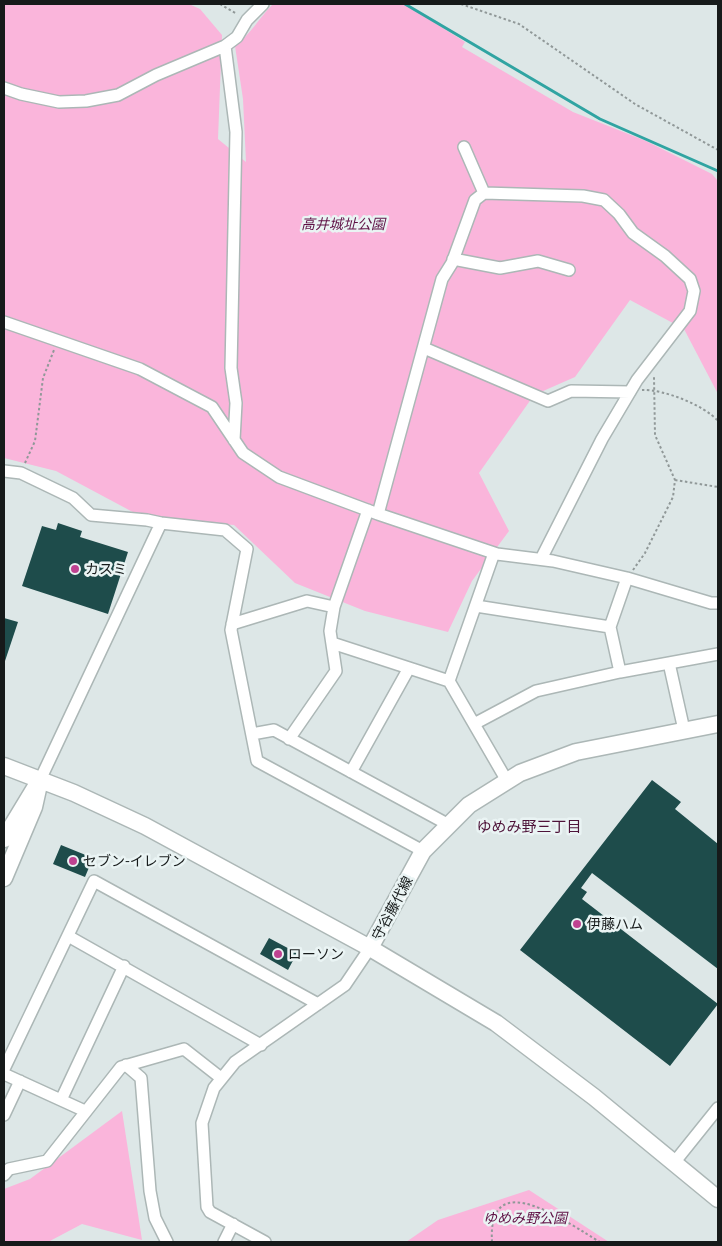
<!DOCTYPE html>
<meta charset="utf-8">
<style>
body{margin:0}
#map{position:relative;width:722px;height:1246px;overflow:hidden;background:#dde7e7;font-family:Georgia,serif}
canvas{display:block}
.frame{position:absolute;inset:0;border:5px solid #161a1a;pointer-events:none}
</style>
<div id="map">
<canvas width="722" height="1246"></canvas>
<div class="frame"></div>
</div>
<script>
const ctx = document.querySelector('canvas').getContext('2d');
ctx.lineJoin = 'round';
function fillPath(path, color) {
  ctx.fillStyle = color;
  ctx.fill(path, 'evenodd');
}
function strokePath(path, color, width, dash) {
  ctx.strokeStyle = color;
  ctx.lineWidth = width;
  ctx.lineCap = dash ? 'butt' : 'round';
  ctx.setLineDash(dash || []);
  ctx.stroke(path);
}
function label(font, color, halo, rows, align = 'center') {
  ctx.font = font + ' Georgia,"Noto Sans JP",serif';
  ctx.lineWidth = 5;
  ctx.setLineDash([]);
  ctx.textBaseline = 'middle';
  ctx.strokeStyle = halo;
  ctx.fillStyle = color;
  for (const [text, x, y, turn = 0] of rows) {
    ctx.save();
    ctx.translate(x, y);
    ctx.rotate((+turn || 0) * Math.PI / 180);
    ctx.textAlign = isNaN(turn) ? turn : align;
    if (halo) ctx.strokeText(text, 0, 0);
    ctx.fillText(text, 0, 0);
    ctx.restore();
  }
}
fillPath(new Path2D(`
 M4,4H189L200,9L222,35L218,139L246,162L243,99L235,46C250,35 259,18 273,4H405L465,42L462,47L573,112L646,141L712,174L718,181V394L684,329L630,300L575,377L534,395L479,473L509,531L472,581L448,632L365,611L295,583L234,525L144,518L56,471L4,458Z
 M122,1111L142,1240L82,1224L48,1242H4V1189L30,1179Z
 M529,1190L609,1242H406L438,1220Z`), '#fab5db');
strokePath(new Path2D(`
 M405,4L600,119L718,171`), '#30a4a2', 3);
fillPath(new Path2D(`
 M58,523L82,531L80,537L128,552L108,614L22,586L42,526L56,530Z
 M4,618L18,622L5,661L4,660Z
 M652,780L681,802L675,809L718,844V969L592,873L581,888L587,892L582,899L718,1004L670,1066L520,950Z
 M61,845L93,858L85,877L53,864Z
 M269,938L297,953L288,970L260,954Z`), '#1e4c4b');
const street = new Path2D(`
 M225,46L236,132L231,368L236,403L234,440
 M4,88L21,94L59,102L86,101L118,95L156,75L225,46L237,37L247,20L263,4
 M464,147L484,193
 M453,259L500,268L538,261L569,270
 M4,322L140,369L212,407L243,453L279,477L378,514L497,554L553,561L627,578L711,603H718
 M424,348L548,401L571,391L630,392
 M4,471L21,473L73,498L91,515L147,520L161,523L225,530L247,549L231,630L257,761L423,851
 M378,514L442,279L452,263L475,200L484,193L583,196L604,200L619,214L633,233L665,256L690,279L694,291L690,311L637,380L602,439L541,559
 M627,578L610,627L620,672L669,663L684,730
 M476,606L610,627
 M232,624L307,601L334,607
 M332,643L449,681L507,781
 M669,663L718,654
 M449,681L494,553
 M474,724L536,691L620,672
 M252,734L274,730L449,825
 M289,739L336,671L330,631L334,607L368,510
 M351,772L409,668
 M40,780L161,523
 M68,936L261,1045
 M126,1065L141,1078L150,1191L155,1218L167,1242
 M4,1069L94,881L318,1004
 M4,1074L85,1111
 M61,1100L124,966
 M4,1115L20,1081
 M673,1164L718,1108
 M4,1175L9,1169L47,1161L121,1067L184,1049L221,1078
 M224,1242L233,1224
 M265,1242L210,1212L207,1207L202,1123L214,1088L235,1062L345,985L370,948`);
const secondary = new Path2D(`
 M4,766L74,793L145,826L370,948L496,1023L594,1097L718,1199
 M4,839L35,788
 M4,878L34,807L40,780
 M370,948L423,851L469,805L520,773L576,752L718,724`);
strokePath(street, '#acb7b6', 14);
strokePath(secondary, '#acb7b6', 19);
strokePath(new Path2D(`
 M220,4L237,14
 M461,4L519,24L635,104L718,150
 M642,390C663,389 704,405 718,421
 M25,463L35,441L43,378L54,350
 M675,480L718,487
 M633,570L645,553L673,497L675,480L655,435L654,377
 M492,1242C487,1162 570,1225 600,1242`), '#909898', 2, [2.5, 2.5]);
strokePath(street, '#fff', 11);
strokePath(secondary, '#fff', 16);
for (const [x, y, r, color] of [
 [75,569,5,"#bf4291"],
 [73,861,5,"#bf4291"],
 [577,924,5,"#bf4291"],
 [278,954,5,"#bf4291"]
]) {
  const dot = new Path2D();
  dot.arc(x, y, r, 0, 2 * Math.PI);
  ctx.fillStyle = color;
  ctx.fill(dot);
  strokePath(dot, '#eaf4f4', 2);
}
label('italic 14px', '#5f1045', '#eaf4f4', [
 ["高井城址公園",343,224],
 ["ゆめみ野公園",525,1218]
]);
label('14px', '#161a1a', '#eaf4f4', [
 ["カスミ",85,569],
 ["セブン-イレブン",83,861],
 ["伊藤ハム",587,924],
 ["ローソン",288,954]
], 'left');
label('14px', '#161a1a', '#eaf4f4', [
 ["守谷藤代線",392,908,-62]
]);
label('15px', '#4e1339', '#eaf4f4', [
 ["ゆめみ野三丁目",529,826]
]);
</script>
